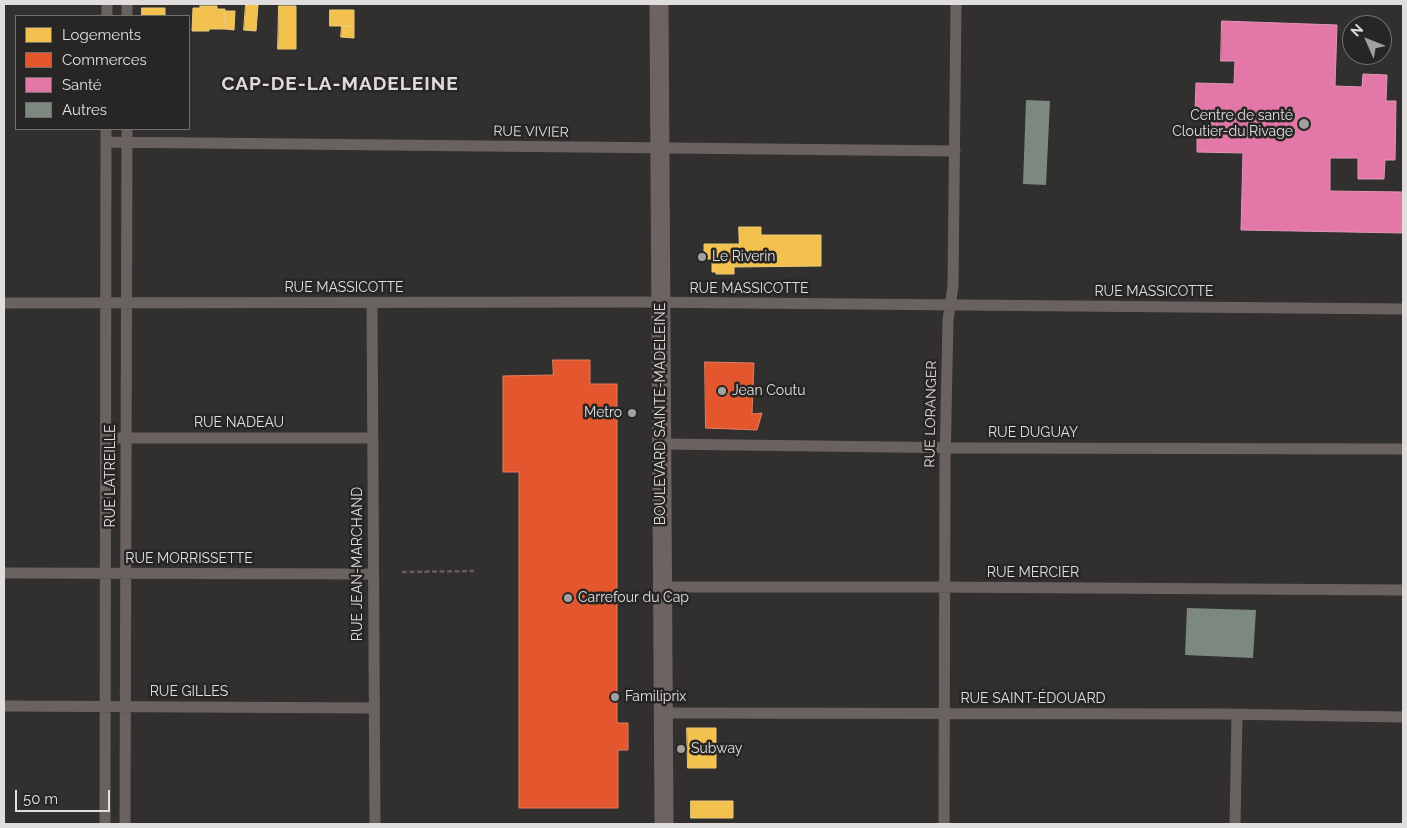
<!DOCTYPE html>
<meta charset="utf-8">
<style>
body{margin:0}
#map{position:relative;width:1407px;height:828px;overflow:hidden;background:#31302f;font-family:Raleway,sans-serif}
canvas{display:block}
.frame{position:absolute;inset:0;border:5px solid #e0dddd;pointer-events:none}
.legend{position:absolute;left:15px;top:15px;width:175px;height:115px;box-sizing:border-box;background:#282525;border:1px solid #726f6f;margin:0;padding:6px 9px;list-style:none;font-size:15px;color:#e0dddd}
.legend li{display:flex;align-items:center;gap:10px;height:25px}
.legend b{width:25px;border:1px solid #726f6f}
.north{position:absolute;left:1342px;top:15px;width:50px;height:50px;box-sizing:border-box;background:#282525;border:1px solid #726f6f;border-radius:50%;rotate:314deg;font-size:14px;font-weight:700;line-height:20px;text-align:center;color:#e0dddd}
.north::after{content:'';display:block;margin:auto;width:18px;height:22px;background:#a3a0a0;clip-path:polygon(50% 0,100% 100%,50% 72%,0 100%)}
.scale{position:absolute;left:15px;top:790px;width:95px;height:22px;box-sizing:border-box;border:2px solid #e0dddd;border-top:0;padding-left:6px;font-size:15px;line-height:18px;white-space:nowrap;color:#e0dddd;-webkit-text-stroke:4px #282525;paint-order:stroke}
</style>
<div id="map">
<canvas width="1407" height="828"></canvas>
<div class="frame"></div>
<ul class="legend">
<li><b style="height:14px;background:#f2c14e"></b>Logements</li>
<li><b style="height:14px;background:#e4572e"></b>Commerces</li>
<li><b style="height:14px;background:#e377a8"></b>Santé</li>
<li><b style="height:14px;background:#7d8880"></b>Autres</li>
</ul>
<div class="north">N</div>
<div class="scale">50 m</div>
</div>
<script>
const ctx = document.querySelector('canvas').getContext('2d');
ctx.lineJoin = 'round';
function fillPath(path, color) {
  ctx.fillStyle = color;
  ctx.fill(path, 'evenodd');
}
function strokePath(path, color, width, dash) {
  ctx.strokeStyle = color;
  ctx.lineWidth = width;
  ctx.lineCap = dash ? 'butt' : 'round';
  ctx.setLineDash(dash || []);
  ctx.stroke(path);
}
function label(font, color, halo, rows, align = 'center') {
  ctx.font = font + ' Raleway,sans-serif';
  ctx.lineWidth = 5;
  ctx.setLineDash([]);
  ctx.textBaseline = 'middle';
  ctx.strokeStyle = halo;
  ctx.fillStyle = color;
  for (const [text, x, y, turn = 0] of rows) {
    ctx.save();
    ctx.translate(x, y);
    ctx.rotate((+turn || 0) * Math.PI / 180);
    ctx.textAlign = isNaN(turn) ? turn : align;
    if (halo) ctx.strokeText(text, 0, 0);
    ctx.fillText(text, 0, 0);
    ctx.restore();
  }
}
const homes = new Path2D(`
 M246,4L258,5L256,31L244,30Z
 M200,6H217V9H225V29H209V31H192L193,8H200Z
 M279,6H296V49H278Z
 M142,8H165V16H142Z
 M330,10H354V26H330Z
 M225,11H235L234,30L225,29Z
 M342,26H354V38L341,37Z
 M739,227H761V235H821V266L734,267V274H716V272H712V259H704V244H739Z
 M687,728H716V768H688Z
 M691,801H733V818H691Z`);
fillPath(homes, '#f2c14e');
strokePath(homes, '#edc979', 1);
const shops = new Path2D(`
 M553,360H590V384H617V723H628V750H618V808H519V472H503V376L553,375Z
 M705,362L754,363L752,414L762,413L757,430L706,428Z`);
fillPath(shops, '#e4572e');
strokePath(shops, '#e37f62', 1);
const health = new Path2D(`
 M1222,21L1337,25L1335,86L1362,87L1363,74L1387,75L1386,101H1396L1395,160H1385L1384,179H1358V158H1330V191L1403,192L1402,233L1241,230L1243,153L1197,152V139H1211L1212,110H1195L1196,83L1234,84L1235,61H1221Z`);
fillPath(health, '#e377a8');
strokePath(health, '#e296b8', 1);
fillPath(new Path2D(`
 M1026,100L1050,101L1046,185L1023,184Z
 M1187,608L1256,610L1253,658L1185,655Z`), '#7d8880');
strokePath(new Path2D(`
 M402,572L474,571`), '#635e5d', 2.5, [5, 2.5]);
strokePath(new Path2D(`
 M107,16V4
 M127,16V4
 M106,142L955,151
 M4,303L635,302L1403,309
 M372,303L375,824
 M106,438H372
 M662,444L969,448L1403,449
 M4,573L373,574
 M662,587H928L1403,590
 M4,706L374,708
 M663,713L1222,714L1403,717
 M105,824L106,129
 M125,824L127,129
 M944,824L945,463L948,320L953,286L956,4
 M1235,824L1237,715`), '#6a6261', 11);
strokePath(new Path2D(`
 M659,4L664,824`), '#6d6362', 19);
for (const [x, y, r, color] of [
 [1304,124,6,"#a3a0a0"],
 [702,257,5,"#a3a0a0"],
 [722,391,5,"#a3a0a0"],
 [632,413,5,"#a3a0a0"],
 [568,598,5,"#a3a0a0"],
 [615,697,5,"#a3a0a0"],
 [681,749,5,"#a3a0a0"]
]) {
  const dot = new Path2D();
  dot.arc(x, y, r, 0, 2 * Math.PI);
  ctx.fillStyle = color;
  ctx.fill(dot);
  strokePath(dot, '#282525', 2);
}
label('14px', '#e0dddd', '#282525', [
 ["Centre de santé",1293,116,"right"],
 ["Cloutier-du Rivage",1293,132,"right"],
 ["Le Riverin",712,257],
 ["Jean Coutu",732,391],
 ["Metro",622,413,"right"],
 ["Carrefour du Cap",578,598],
 ["Familiprix",625,697],
 ["Subway",691,749]
], 'left');
label('14px', '#e0dddd', '#282525', [
 ["RUE VIVIER",531,132,1],
 ["RUE MASSICOTTE",344,288],
 ["RUE MASSICOTTE",749,289],
 ["RUE MASSICOTTE",1154,292],
 ["BOULEVARD SAINTE-MADELEINE",661,414,-90],
 ["RUE LORANGER",931,414,-89],
 ["RUE NADEAU",239,423],
 ["RUE DUGUAY",1033,433],
 ["RUE LATREILLE",111,476,-90],
 ["RUE MORRISSETTE",189,559],
 ["RUE JEAN-MARCHAND",358,564,-90],
 ["RUE MERCIER",1033,573],
 ["RUE GILLES",189,692],
 ["RUE SAINT-ÉDOUARD",1033,699]
]);
ctx.letterSpacing = '1px';
label('bold 19px', '#e0dbdb', '#282525', [
 ["CAP-DE-LA-MADELEINE",340,84]
]);
ctx.letterSpacing = '0px';
</script>
